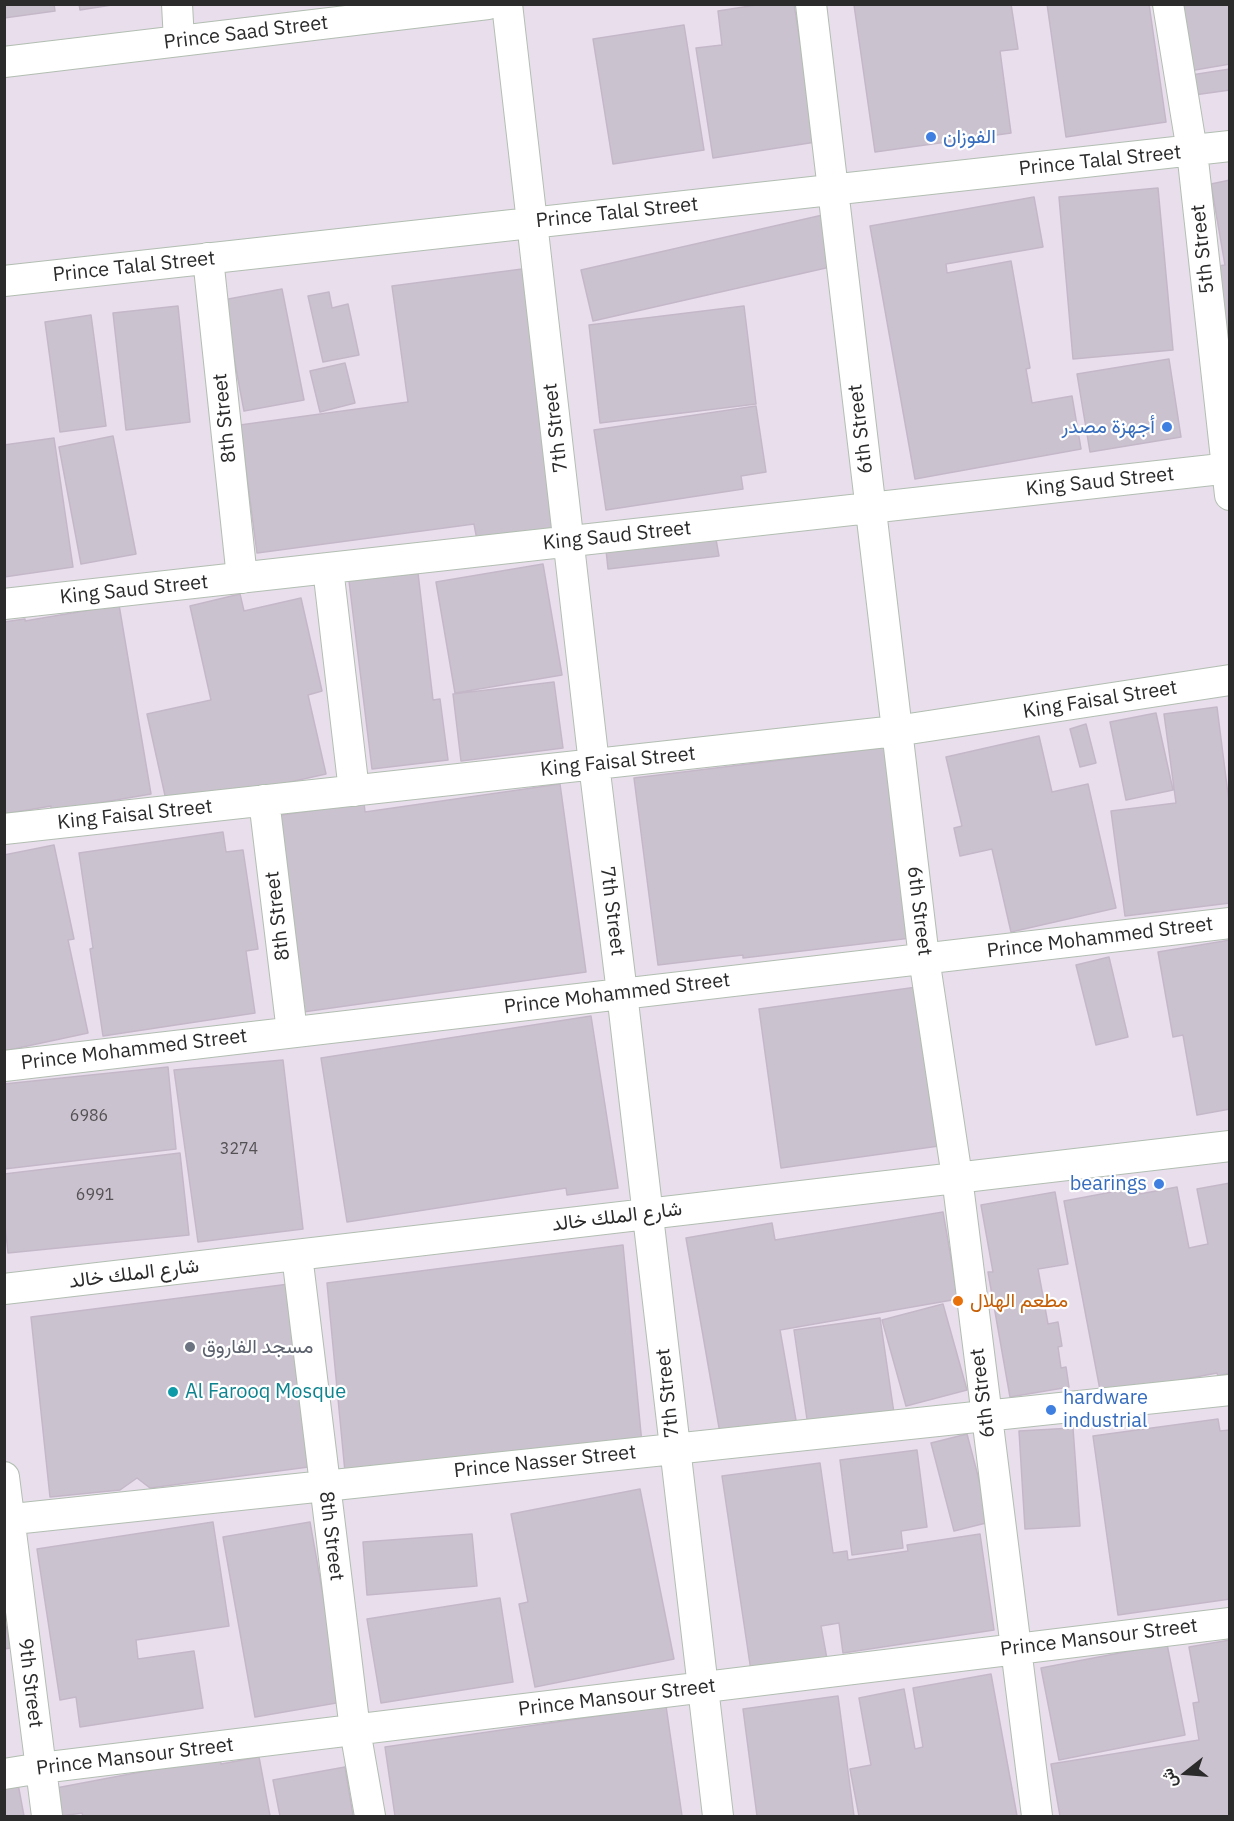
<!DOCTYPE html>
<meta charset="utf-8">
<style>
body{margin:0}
#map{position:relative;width:1234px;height:1821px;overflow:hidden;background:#e8deec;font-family:"IBM Plex Sans",Vazirmatn,sans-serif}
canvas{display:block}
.frame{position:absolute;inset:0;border:6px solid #2b2b2b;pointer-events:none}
.north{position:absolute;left:1156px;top:1743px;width:60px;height:60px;-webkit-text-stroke:4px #fff;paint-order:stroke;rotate:253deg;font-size:16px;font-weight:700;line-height:24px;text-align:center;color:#2b2b2b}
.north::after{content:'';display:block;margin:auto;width:21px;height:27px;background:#2b2b2b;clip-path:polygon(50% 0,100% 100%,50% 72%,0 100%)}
</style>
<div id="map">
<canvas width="1234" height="1821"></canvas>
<div class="frame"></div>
<div class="north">ش</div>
</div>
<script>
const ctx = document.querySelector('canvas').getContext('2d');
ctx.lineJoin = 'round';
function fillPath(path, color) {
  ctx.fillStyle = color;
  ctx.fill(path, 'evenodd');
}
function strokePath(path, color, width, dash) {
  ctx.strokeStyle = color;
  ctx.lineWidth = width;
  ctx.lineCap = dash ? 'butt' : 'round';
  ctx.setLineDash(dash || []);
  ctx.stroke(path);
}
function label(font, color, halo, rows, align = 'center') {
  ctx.font = font + ' "IBM Plex Sans",Vazirmatn,sans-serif';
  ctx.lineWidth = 4.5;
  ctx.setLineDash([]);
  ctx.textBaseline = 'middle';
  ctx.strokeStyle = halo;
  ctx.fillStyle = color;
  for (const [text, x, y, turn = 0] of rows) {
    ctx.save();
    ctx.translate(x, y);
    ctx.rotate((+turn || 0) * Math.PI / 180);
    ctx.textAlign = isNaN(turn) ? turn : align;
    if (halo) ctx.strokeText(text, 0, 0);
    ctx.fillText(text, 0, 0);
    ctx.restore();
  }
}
const building = new Path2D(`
 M4,4H54L55,11L4,18Z
 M79,4H118L80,10Z
 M763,4H794L816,142L713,158L696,48L722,45L718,11Z
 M1011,4L1018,49L1000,51L1011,133L875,152L854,5Z
 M1047,4H1149L1166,122L1066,137Z
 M1177,4H1230V64L1189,71Z
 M684,25L704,150L613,164L593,39Z
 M1230,69V90L1194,95L1191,75Z
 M1230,180V374L1211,267L1225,265L1211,184Z
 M1158,188L1173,350L1073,359L1059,197Z
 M1034,197L1043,247L946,264L947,273L1011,261L1030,368L1026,369L1032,403L1072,396L1081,449L915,479L870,226Z
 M827,214L839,265L593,321L581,270Z
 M530,268L565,528L477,540L474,524L257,553L240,425L408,402L392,286Z
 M282,289L304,400L244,411L223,300Z
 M329,292L332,308L348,304L359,355L323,362L308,296Z
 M178,306L190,422L126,430L113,313Z
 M744,306L756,404L600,423L589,325Z
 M91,315L106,426L60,432L45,322Z
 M1169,359L1181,437L1090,452L1077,374Z
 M345,363L355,403L320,412L310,371Z
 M756,406L766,472L741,476L743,489L606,510L594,430Z
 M113,436L136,554L81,564L59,447Z
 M54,438L73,567L4,577V445Z
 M715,534L719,556L608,569L606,550Z
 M543,564L562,675L455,693L436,582Z
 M418,573L433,700L440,699L448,760L372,769L349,581Z
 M240,594L244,611L301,598L322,691L308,695L326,774L168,809L147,714L211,700L190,606Z
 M119,605L151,794L51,811V806L4,814V622L25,619V621Z
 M554,682L563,748L461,761L453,694Z
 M1217,707L1230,810V903L1125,916L1111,811L1176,803L1164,714Z
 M1156,713L1173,790L1126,800L1110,722Z
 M1086,724L1096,763L1080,767L1070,729Z
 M1039,736L1052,792L1088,784L1116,908L1011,932L992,849L960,856L954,828L962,826L946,757Z
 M888,747L911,938L743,958V955L658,965L634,778Z
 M560,784L586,972L303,1012L275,816L364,803L365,812Z
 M223,832L226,852L243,850L258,949L246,951L255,1013L103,1036L90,949L93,948L79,853Z
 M54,845L74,939L68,940L88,1033L4,1051V855Z
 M1230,940V1109L1197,1115L1183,1035L1173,1037L1158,952Z
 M1109,957L1128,1037L1096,1045L1076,965Z
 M924,986L946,1145L781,1168L759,1009Z
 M591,1016L618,1188L567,1195L566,1188L347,1222L321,1058Z
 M283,1060L303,1229L198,1242L174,1070Z
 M168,1067L176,1149L4,1169V1084Z
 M180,1153L189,1235L8,1253L4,1215V1174Z
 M1230,1183V1373L1218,1376L1217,1373L1101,1395L1064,1201L1139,1187L1140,1194L1177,1187L1189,1248L1208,1244L1197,1189Z
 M1055,1192L1068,1264L1038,1269L1048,1324L1058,1322L1062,1346L1058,1347L1061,1368L1066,1367L1069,1387L1010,1397L988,1272H993L981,1205Z
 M943,1212L958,1299L780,1330L797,1426L721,1439L686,1238L772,1223L775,1240Z
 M623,1245L642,1444L345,1472L327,1283Z
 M297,1283L316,1466L150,1488L137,1478L120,1490L50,1497L31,1317Z
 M943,1304L967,1390L906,1406L882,1320Z
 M880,1318L894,1413L808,1426L794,1330Z
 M1218,1419L1220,1431L1230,1430V1599L1118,1615L1093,1436Z
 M1073,1428L1080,1526L1025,1529L1019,1431Z
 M967,1434L990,1522L954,1531L931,1443Z
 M917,1450L927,1527L901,1531L903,1548L852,1555L840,1460Z
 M820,1463L833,1553L847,1551L848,1560L908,1551L907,1545L980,1534L994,1630L843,1653L839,1623L821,1626L827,1659L751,1671L722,1476Z
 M640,1489L674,1659L535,1687L519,1604L528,1602L511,1514Z
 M213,1522L229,1626L136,1640L138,1659L194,1651L203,1708L80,1727L76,1697L60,1700L37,1549Z
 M310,1522L342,1702L255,1717L223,1537Z
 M472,1534L477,1586L367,1595L363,1542Z
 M500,1598L513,1682L381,1703L367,1619Z
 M4,1617L11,1648L4,1649Z
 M1230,1640V1816H1060L1051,1764L1199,1740L1193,1703L1199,1702L1189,1647Z
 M1167,1644L1185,1735L1059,1760L1041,1668Z
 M991,1674L1017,1816H859L850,1769L871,1765L859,1698L904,1689L915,1749L923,1747L913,1688Z
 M838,1696L854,1816H757L743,1709Z
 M666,1706L682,1816H395L385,1747Z
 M220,1757L221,1764L259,1757L270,1816H83L82,1813L61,1816L56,1788Z
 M345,1767L353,1816H280L273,1780Z
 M18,1784L24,1816H4V1786Z`);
fillPath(building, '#cbc2cf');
strokePath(building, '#c4b8c8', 1.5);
const minor = new Path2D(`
 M177,4L179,41
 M507,4L594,764L622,993L718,1816
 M811,4L924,958L957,1177L1037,1816
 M1168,4L1192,151L1230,495
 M4,62L488,4
 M208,258L242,578
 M4,281L1230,146
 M328,568L354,791
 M4,604L1230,468
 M264,800L292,1032
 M4,829L896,731L1230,680
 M4,1066L1230,923
 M297,1255L355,1730L370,1816
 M4,1289L1230,1146
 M4,1477L47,1816
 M4,1520L1230,1390
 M4,1774L41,1768L1230,1623`);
strokePath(minor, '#b2beb1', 32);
strokePath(minor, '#fff', 30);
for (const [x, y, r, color] of [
 [931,137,6,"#3f7fe0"],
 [1167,427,6,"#3f7fe0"],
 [1159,1184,6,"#3f7fe0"],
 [958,1301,6,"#e8710a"],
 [190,1347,6,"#6b7280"],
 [173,1392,6,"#0f9aa8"],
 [1051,1410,6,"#3f7fe0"]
]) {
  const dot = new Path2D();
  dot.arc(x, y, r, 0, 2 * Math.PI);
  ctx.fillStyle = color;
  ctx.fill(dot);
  strokePath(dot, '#fff', 2);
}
label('16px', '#535154', null, [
 ["6986",89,1116],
 ["3274",239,1149],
 ["6991",95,1195]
]);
label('20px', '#2b2b2b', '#fff', [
 ["Prince Saad Street",246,33,-7],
 ["Prince Talal Street",1100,161,-6],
 ["Prince Talal Street",617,213,-6],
 ["5th Street",1203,249,-96],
 ["Prince Talal Street",134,267,-6],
 ["8th Street",225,418,-96],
 ["7th Street",556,428,-97],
 ["6th Street",861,429,-97],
 ["King Saud Street",1100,482,-6],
 ["King Saud Street",617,536,-6],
 ["King Saud Street",134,590,-6],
 ["King Faisal Street",1100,700,-9],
 ["King Faisal Street",618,762,-6],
 ["King Faisal Street",135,815,-6],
 ["7th Street",612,911,83],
 ["6th Street",919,911,83],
 ["8th Street",278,916,-97],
 ["Prince Mohammed Street",1100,938,-7],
 ["Prince Mohammed Street",617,994,-7],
 ["Prince Mohammed Street",134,1050,-7],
 ["شارع الملك خالد",617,1217,-7],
 ["شارع الملك خالد",134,1274,-7],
 ["7th Street",668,1393,-96],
 ["6th Street",983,1393,-97],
 ["Prince Nasser Street",545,1462,-6],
 ["8th Street",331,1536,83],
 ["Prince Mansour Street",1099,1638,-7],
 ["9th Street",30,1683,83],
 ["Prince Mansour Street",617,1698,-7],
 ["Prince Mansour Street",135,1757,-7]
]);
label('20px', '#366cbe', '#fff', [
 ["الفوزان",943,137],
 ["أجهزة مصدر",1155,427,"right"],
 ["bearings",1147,1184,"right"],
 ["hardware",1063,1398],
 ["industrial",1063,1421]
], 'left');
label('20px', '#c56008', '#fff', [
 ["مطعم الهلال",970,1301]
], 'left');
label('20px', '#5b616d', '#fff', [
 ["مسجد الفاروق",202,1347]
], 'left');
label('20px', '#0d838f', '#fff', [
 ["Al Farooq Mosque",185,1392]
], 'left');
</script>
